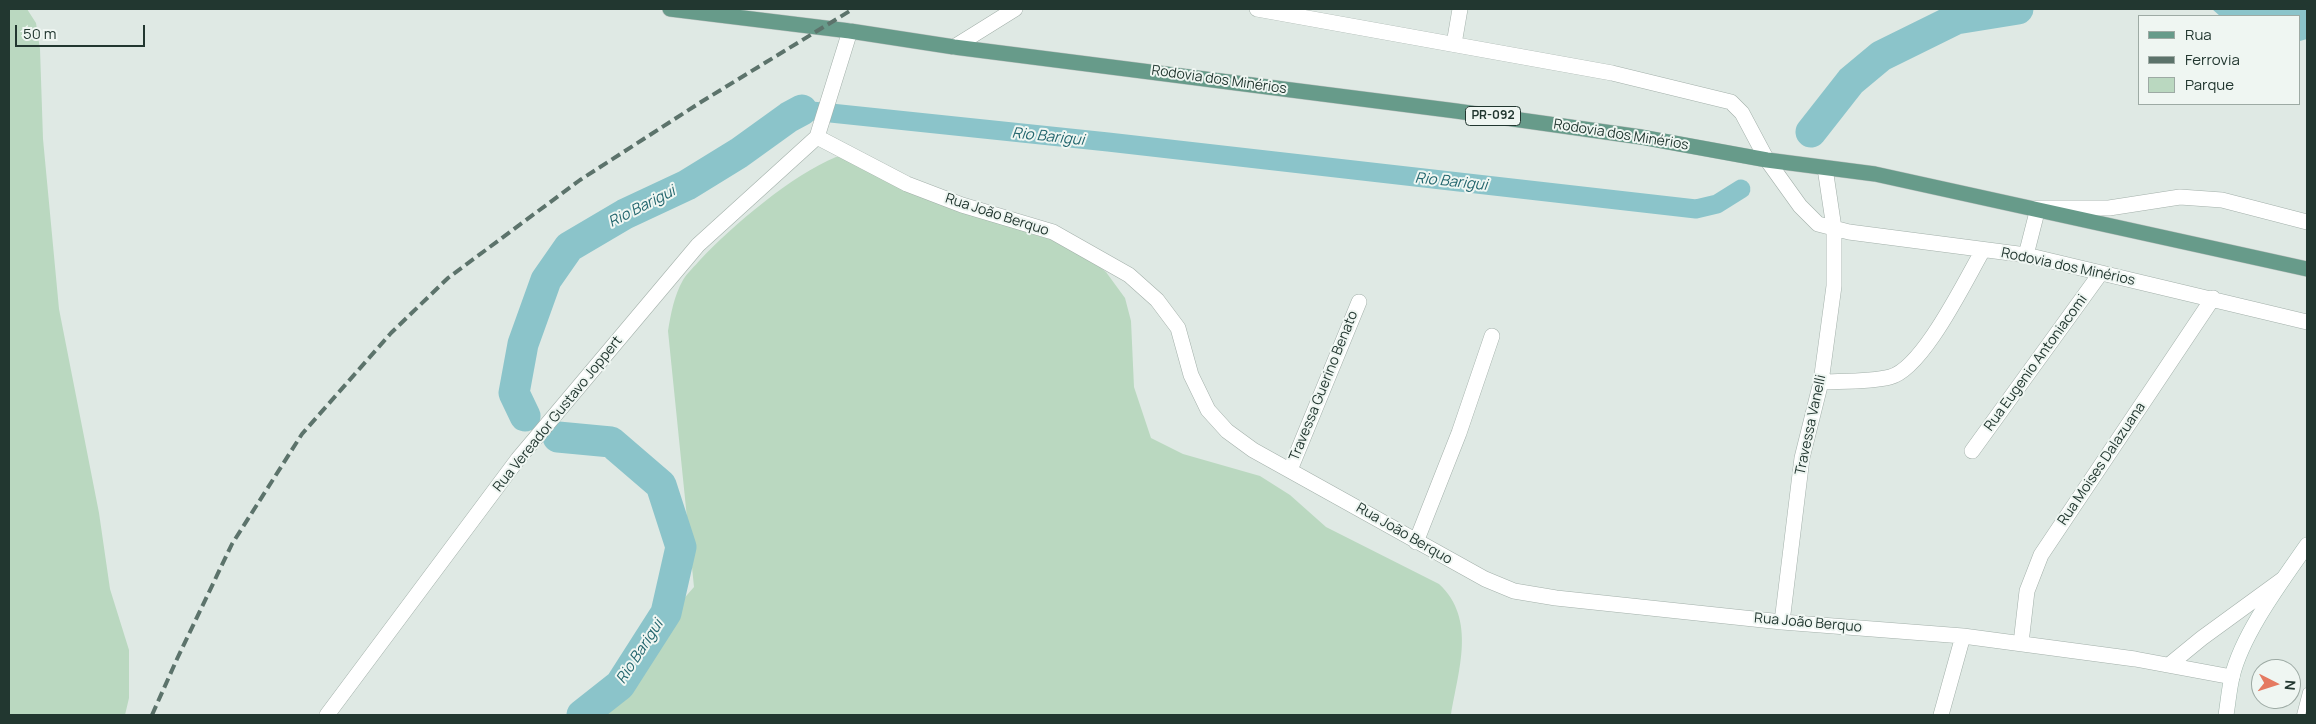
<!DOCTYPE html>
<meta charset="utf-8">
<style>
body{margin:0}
#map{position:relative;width:2316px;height:724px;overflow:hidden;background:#dfe9e4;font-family:Manrope,sans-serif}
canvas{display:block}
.frame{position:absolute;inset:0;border:10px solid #223730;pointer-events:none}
.legend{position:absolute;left:2138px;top:15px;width:162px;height:90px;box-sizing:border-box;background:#eff6f2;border:1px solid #9daaa4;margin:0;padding:6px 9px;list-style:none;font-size:15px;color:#223730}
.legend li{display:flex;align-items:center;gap:10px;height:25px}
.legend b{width:25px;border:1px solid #9daaa4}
.north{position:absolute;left:2251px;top:659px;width:50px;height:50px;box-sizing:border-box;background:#eff6f2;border:1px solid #9daaa4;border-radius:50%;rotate:95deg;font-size:14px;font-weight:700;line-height:20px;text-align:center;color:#223730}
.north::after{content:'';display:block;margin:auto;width:18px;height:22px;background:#e57a61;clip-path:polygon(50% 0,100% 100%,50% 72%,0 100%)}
.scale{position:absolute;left:15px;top:25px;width:130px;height:22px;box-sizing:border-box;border:2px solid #223730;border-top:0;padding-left:6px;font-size:15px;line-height:18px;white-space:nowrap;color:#223730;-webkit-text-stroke:4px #eff6f2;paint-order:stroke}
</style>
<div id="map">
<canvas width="2316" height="724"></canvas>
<div class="frame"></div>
<ul class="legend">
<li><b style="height:6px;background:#679b8a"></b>Rua</li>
<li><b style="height:6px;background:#5c736b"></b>Ferrovia</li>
<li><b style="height:14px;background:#bad8c0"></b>Parque</li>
</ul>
<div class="north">N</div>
<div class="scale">50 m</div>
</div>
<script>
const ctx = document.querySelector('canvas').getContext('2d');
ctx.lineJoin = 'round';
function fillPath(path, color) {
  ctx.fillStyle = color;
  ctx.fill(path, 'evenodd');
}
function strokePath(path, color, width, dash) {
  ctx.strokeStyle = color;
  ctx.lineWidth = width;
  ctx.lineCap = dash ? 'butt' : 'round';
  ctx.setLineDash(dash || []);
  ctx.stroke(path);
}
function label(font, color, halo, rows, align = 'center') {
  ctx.font = font + ' Manrope,sans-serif';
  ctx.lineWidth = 4;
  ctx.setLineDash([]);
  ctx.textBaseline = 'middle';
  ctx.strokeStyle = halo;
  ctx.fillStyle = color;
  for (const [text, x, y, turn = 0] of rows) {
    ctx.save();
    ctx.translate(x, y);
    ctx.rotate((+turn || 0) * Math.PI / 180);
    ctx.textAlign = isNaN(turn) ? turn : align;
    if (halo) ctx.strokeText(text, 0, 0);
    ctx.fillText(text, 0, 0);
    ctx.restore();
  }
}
fillPath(new Path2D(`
 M9,9H27L36,23L40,49L43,139L59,309L99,513L110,589L129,650V698L125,715H9Z
 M836,157H860L881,170L1028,233L1053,240L1086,256L1106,272L1125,298L1131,321L1134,387L1151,438L1183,454L1260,476L1290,495L1326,527L1439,584C1477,619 1458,671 1451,715H582L694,587L668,331C671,313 674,296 683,280C687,273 695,266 700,260C733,225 792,175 836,157Z`), '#bad8c0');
fillPath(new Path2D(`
 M2212,9H2307V39L2300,41V16H2220Z`), '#8bc4ca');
strokePath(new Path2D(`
 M802,110L1108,142L1696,209L1717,204L1741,189`), '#8bc4ca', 19);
strokePath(new Path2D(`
 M1811,132L1851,81L1881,56L1956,19L2018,9
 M525,416L514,393L523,344L546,280L569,247L625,214L687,185L739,153L789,117L802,110
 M558,437L611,442L661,485L681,547L666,613L620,685L582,715`), '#8bc4ca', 31);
const lane = new Path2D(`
 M2301,715L2307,692`);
const street = new Path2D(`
 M1257,9L1612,73L1731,102L1742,113L1767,160L1800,206L1818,224L1849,232L2026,255L2307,322
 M850,31L817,137L907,184L962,205L1053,232L1129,275L1157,300L1178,328L1191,375L1208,410L1227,431L1253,450L1485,579L1514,591L1556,598L1782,622L1963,636L2135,659L2232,677
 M1454,44L1460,9
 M954,47L1015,9
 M2026,255L2038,208H2109L2180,197L2222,200L2307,222
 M1821,382C1841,381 1871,382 1890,377C1923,369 1966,279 1983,250
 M1972,451L2100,274
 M1290,470L1359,302
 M1416,542L1459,433L1492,336
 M1782,622L1802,458L1821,382L1834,286V228L1825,168
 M2021,643L2027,591L2041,555L2213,298
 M2169,665L2202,638L2283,579
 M327,715L518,459L698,245L817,137
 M1941,715L1963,636`);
const secondary = new Path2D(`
 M2226,715C2228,703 2229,690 2232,677C2242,634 2282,581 2307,545`);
const primary = new Path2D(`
 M670,9L850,31L954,47L1456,111L1641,137L1767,160L1875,174L2307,269`);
strokePath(lane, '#a3b0aa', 9);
strokePath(street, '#a3b0aa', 16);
strokePath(secondary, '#9fb4ab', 16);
strokePath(primary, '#bdc3c1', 16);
strokePath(lane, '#fff', 8);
strokePath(street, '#fff', 15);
strokePath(secondary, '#fff', 15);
strokePath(primary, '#679b8a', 15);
strokePath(new Path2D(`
 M152,715L177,659L232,544L302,434L391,333L448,278L580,180L701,102L853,9`), '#5c736b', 4, [10, 5]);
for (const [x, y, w] of [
 [1493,116,55]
]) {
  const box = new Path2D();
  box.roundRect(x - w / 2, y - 9.5, w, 19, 4);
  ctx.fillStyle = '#eff6f2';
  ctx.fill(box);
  strokePath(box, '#223730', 1);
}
label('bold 12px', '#223730', null, [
 ["PR-092",1493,116]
]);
label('14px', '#223730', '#eff6f2', [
 ["Rodovia dos Minérios",1219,80,8],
 ["Rodovia dos Minérios",1621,135,9],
 ["Rua João Berquo",997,215,18],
 ["Rodovia dos Minérios",2068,267,12],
 ["Rua Eugenio Antoniacomi",2036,363,-54],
 ["Travessa Guerino Benato",1324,386,-68],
 ["Rua Vereador Gustavo Joppert",558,414,-51],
 ["Travessa Vanelli",1811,425,-78],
 ["Rua Moises Dalazuana",2102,464,-56],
 ["Rua João Berquo",1404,534,30],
 ["Rua João Berquo",1808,623,5]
]);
label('italic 15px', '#22656d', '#eff6f2', [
 ["Rio Barigui",1048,137,6],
 ["Rio Barigui",1451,182,6],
 ["Rio Barigui",642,207,-27],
 ["Rio Barigui",640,652,-57]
]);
</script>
